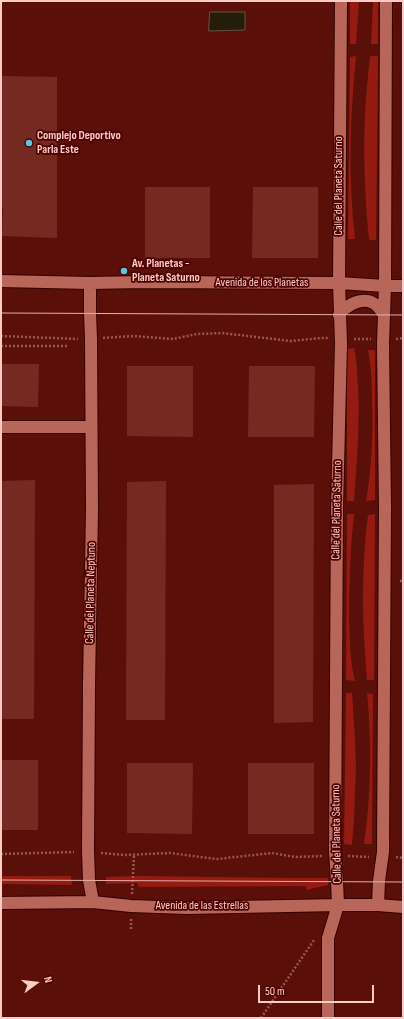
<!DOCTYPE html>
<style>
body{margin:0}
#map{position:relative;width:404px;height:1019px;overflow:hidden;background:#5a0f09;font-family:"Sofia Sans Condensed",sans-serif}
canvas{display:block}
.frame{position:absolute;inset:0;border:2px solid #fbcdc5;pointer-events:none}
.north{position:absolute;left:16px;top:963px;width:40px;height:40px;-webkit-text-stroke:3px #4e0100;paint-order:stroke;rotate:75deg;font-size:11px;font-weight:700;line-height:16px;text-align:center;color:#fbcdc5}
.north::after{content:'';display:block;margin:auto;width:14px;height:18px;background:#fbcdc5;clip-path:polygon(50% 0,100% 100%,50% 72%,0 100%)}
.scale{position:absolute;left:258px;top:985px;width:116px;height:18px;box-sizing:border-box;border:2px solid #fbcdc5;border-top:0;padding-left:5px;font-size:12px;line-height:14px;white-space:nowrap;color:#fbcdc5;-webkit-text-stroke:3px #4e0100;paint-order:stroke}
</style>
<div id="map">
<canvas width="404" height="1019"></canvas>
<div class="frame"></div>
<div class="north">N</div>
<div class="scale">50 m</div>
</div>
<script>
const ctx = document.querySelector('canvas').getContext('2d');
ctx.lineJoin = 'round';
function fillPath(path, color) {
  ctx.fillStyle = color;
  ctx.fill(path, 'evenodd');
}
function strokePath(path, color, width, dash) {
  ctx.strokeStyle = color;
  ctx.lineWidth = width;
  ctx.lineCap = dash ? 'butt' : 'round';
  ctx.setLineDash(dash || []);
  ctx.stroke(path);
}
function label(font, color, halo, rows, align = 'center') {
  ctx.font = font + ' "Sofia Sans Condensed",sans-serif';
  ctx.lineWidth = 3.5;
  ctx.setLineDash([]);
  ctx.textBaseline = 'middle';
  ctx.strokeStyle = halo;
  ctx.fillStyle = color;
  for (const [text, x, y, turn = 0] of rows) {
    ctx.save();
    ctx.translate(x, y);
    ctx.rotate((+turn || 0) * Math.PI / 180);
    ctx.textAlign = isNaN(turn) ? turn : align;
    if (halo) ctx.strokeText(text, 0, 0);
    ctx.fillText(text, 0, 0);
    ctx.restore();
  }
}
fillPath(new Path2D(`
 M350,1H359L356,44H350Z
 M373,1H378V44H371Z
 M356,56C350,117 348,178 355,239H348L350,57Z
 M370,56H378L376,240H369C365,198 363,156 365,114C366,95 368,76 370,56Z
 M354,348C357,360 357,373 358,386C360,424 357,462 354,501H347V349Z
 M368,350H375V500L366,501C372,467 373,433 372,399C372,382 371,366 368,350Z
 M347,514H354C350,550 349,586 349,622C350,642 350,661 355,681L346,680Z
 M375,514L374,680H367C366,666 365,652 364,637C362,596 363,555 368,515Z
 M346,693H352L355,738L356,765L354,819L352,845L344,844Z
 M367,693L373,694L372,844H364C371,795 372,743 367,693Z
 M1,876H71L72,885L1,884Z
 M139,876L294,878H328V885L306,890V886L139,887L137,883L106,884V877Z`), '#931b12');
const water = new Path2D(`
 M210,12H245V30L209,31Z`);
fillPath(water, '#241d09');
strokePath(water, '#645241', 1);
fillPath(new Path2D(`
 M1,76L57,77V238L2,236L3,209H1Z
 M145,187H210V258H145Z
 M253,187H318V258H252Z
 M1,364H39L38,407L1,406Z
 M127,366H193V437L127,436Z
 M249,366H315L314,437H248Z
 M35,480L34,719H1V481Z
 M166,481L165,720H126L127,482Z
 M314,484L313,722L274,723V485Z
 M1,760H38V830H1Z
 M127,763H193L192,834L127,833Z
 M248,763H314V834H248Z`), '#752a21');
const minor = new Path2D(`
 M1,281L90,283L142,282L339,283L385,286H403
 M90,283V313L91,339L92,509L89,685L88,851L89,880L93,902
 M339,315C341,312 343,309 346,308C353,302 365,298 373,303C378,305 381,311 384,315
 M1,427H91
 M1,903L93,902L131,906L186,908L338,905H378L403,907
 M378,905L379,881L383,852L385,508L383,344L385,286L386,1
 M328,1018V938L338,905L337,881L335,851L337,508L341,343L339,283L341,1`);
strokePath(minor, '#350000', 14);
strokePath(new Path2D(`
 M1,336L78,339
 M103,338L133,336L173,339L197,334L222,333L291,341L321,338H329
 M354,339H371
 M396,339L403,338
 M1,346H69
 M402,473H403
 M400,581H403
 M101,853L125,855L170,853L217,859L272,853L295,857L323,856
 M1,854L74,852
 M348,856L369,857
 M396,857L403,858
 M132,894L134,855
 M131,919V929
 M261,1018L314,940`), '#985851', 2.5, [2, 2]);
strokePath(minor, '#b8665a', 12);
strokePath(new Path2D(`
 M1,313L403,315
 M1,880L403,882`), '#e3b0a9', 1);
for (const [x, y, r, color] of [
 [29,143,4,"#54cadd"],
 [124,271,4,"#54cadd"]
]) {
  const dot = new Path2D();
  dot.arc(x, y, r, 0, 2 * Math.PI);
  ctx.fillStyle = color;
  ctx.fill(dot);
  strokePath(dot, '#4e0100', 1.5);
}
label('bold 12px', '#fbcdc5', '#4e0100', [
 ["Complejo Deportivo",37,136],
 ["Parla Este",37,150],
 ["Av. Planetas -",132,264],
 ["Planeta Saturno",132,278]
], 'left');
label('12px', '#fbcdc5', '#4e0100', [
 ["Calle del Planeta Saturno",339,186,-90],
 ["Avenida de los Planetas",262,283],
 ["Calle del Planeta Saturno",337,510,-89],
 ["Calle del Planeta Neptuno",91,593,-89],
 ["Calle del Planeta Saturno",337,834,-91],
 ["Avenida de las Estrellas",202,906]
]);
</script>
